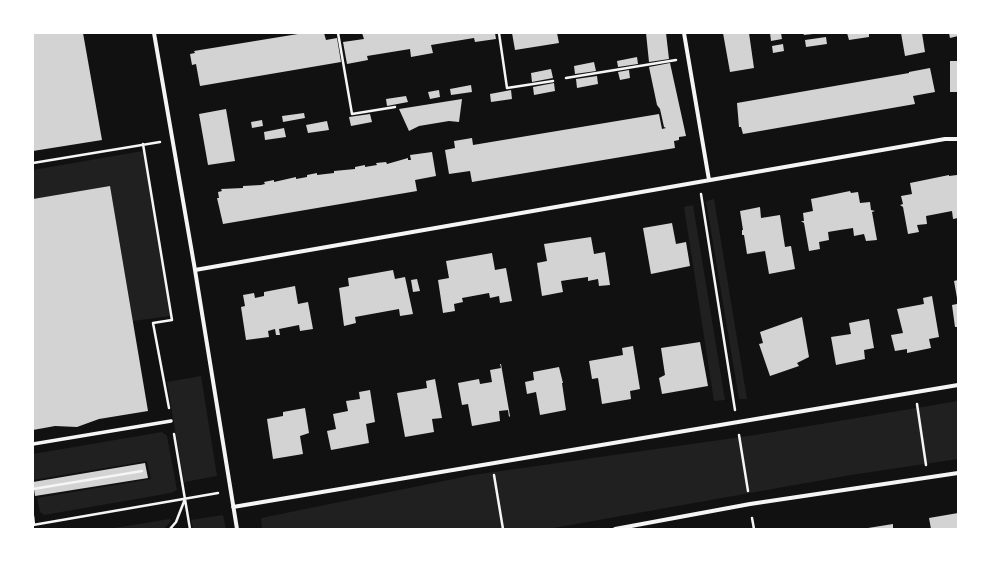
<!DOCTYPE html>
<style>
body{margin:0}
#map{position:relative;width:991px;height:562px;overflow:hidden;background:#111;font-family:"Fira Sans Condensed",sans-serif}
canvas{display:block}
.frame{position:absolute;inset:0;border:34px solid #fff;pointer-events:none}
</style>
<div id="map">
<canvas width="991" height="562"></canvas>
<div class="frame"></div>
</div>
<script>
const ctx = document.querySelector('canvas').getContext('2d');
ctx.lineJoin = 'round';
function fillPath(path, color) {
  ctx.fillStyle = color;
  ctx.fill(path, 'evenodd');
}
function strokePath(path, color, width, dash) {
  ctx.strokeStyle = color;
  ctx.lineWidth = width;
  ctx.lineCap = dash ? 'butt' : 'round';
  ctx.setLineDash(dash || []);
  ctx.stroke(path);
}
fillPath(new Path2D(`
 M143,151L170,316L133,321L110,186L33,199V170Z
 M714,199L747,399H739L706,201Z
 M693,205L725,400L714,401L684,207Z
 M201,376L217,476L184,482L167,382Z
 M958,401V459L851,475L548,529H262L261,518L473,475L755,435Z
 M162,432L167,436L177,490L171,493L44,515L40,512L37,498L151,479L147,461L33,480V454Z
 M223,515L226,529H193L191,520Z
 M170,519L171,521L164,529H108Z`), '#202020');
fillPath(new Path2D(`
 M33,33H83L102,140L33,151Z
 M304,33H324L326,40L337,38L341,62L200,86L196,64L192,65L190,54L195,53L194,51Z
 M362,33H495L496,39L475,42L474,38L431,45L433,53L411,57L410,49L367,56L368,60L347,64L343,42L364,39Z
 M512,33H557L559,43L515,50Z
 M646,33H666L669,59L649,62Z
 M723,33H749L754,68L730,72Z
 M770,33H781L782,39L771,41Z
 M803,33H813V34L804,35Z
 M847,33H869V37L849,40Z
 M901,33H922L925,52L905,56Z
 M949,33H958V36L950,38Z
 M826,37L827,44L806,47L805,40Z
 M783,44L784,51L773,53L772,46Z
 M637,57L638,64L618,67L617,61Z
 M950,61H958V92H950Z
 M594,62L596,71L575,74L574,66Z
 M670,63L686,136L679,137V140L674,141L675,148L472,182L470,171L449,174L445,150L455,148L454,141L472,138L473,145L659,114L662,129L666,128L664,127L660,109L657,105L649,67Z
 M930,68L935,92L913,96L915,104L743,134L741,127H739L737,103L909,73V72Z
 M551,69L553,78L532,82L531,73Z
 M629,70L630,78L620,80L618,72Z
 M597,76L598,84L577,88L576,79Z
 M554,83L555,91L534,95L533,87Z
 M471,85L472,92L451,95L450,89Z
 M439,90L440,97L430,99L428,92Z
 M511,90L512,99L491,102L490,94Z
 M406,96L408,102L387,106L386,99Z
 M462,99L459,122L449,121L419,126L409,131L399,109Z
 M226,109L235,161L208,165L199,114Z
 M304,113L305,118L283,122L282,116Z
 M370,114L372,122L351,126L349,117Z
 M262,120L263,126L252,128L251,122Z
 M327,121L329,130L308,133L306,125Z
 M284,128L286,137L265,140L264,132Z
 M432,152L436,176L415,180L417,191L223,224L217,198H219L218,192L222,191L221,189L243,188V186L261,185L265,184L264,182L274,180V182L296,177V179L307,177V175L317,173V175L334,173V171L355,169V167L365,165V167L377,165L376,163L386,162L387,164L408,158V160H411L410,155Z
 M949,175V176L957,175L958,218L953,219L952,211L926,216L927,224L917,225L919,232L908,234L903,207L900,205L903,204L901,196L912,194L910,183Z
 M110,186L148,411L99,419L77,427L55,426L33,430V199Z
 M850,191L851,193L858,192L860,203L870,202L871,210L875,211L872,212L877,240L866,241L864,234L854,236L853,228L840,230L828,232L829,240L819,242L820,249L809,251L804,223L801,221H804L803,213L813,211L811,199Z
 M760,207L761,218L780,215L785,247L791,246L795,269L769,274L765,251L747,254L744,235H742V230H743L740,211Z
 M672,223L676,244L686,242L690,266L651,274L643,228Z
 M591,237L594,254L605,252L610,285L599,286L598,279L588,281V277L574,279L561,281L563,292L542,296L537,263L547,261L544,244Z
 M492,253L495,270L506,268L512,301L500,303L499,296L490,298L489,293L462,298L463,302L454,304L455,311L443,313L438,280L449,278L446,261Z
 M393,270L395,279L405,277L413,314L400,316L399,309L355,317L356,323L344,326L339,288L349,286L348,278Z
 M417,279L420,291L413,292L411,280Z
 M958,280V298H957L954,281Z
 M295,286L298,304L308,302L313,329L300,331L299,325L279,329L280,335H276L275,329L268,331L269,337L246,340L241,307L245,306L243,295L254,293L255,298L264,296V292Z
 M932,296L939,337L929,339L931,348L907,353V349L895,351L891,335L903,333L897,309L924,304L923,298Z
 M957,304L958,327H955L952,305Z
 M802,317L809,357L797,363L799,366L770,376L759,344L763,343L760,332Z
 M869,319L874,348L864,350L865,359L836,365L831,337L851,334L849,323Z
 M700,342L708,386L662,394L659,378L665,375L661,348Z
 M633,346L640,389L630,391L631,399L602,404L598,378L592,379L589,361L623,355L622,348Z
 M500,364H501L510,416L509,417L508,410L499,411L500,421L472,426L468,404L462,405L458,383L479,379L480,384L492,382L490,370L501,368Z
 M559,367L563,383H562L566,410L540,415L536,392L527,394L525,382L534,380L533,372Z
 M435,379L442,418L432,419L434,432L405,437L397,393L427,388L426,381Z
 M370,390L375,422L366,424L369,443L331,450L327,431L336,429L333,414L348,411L346,401L360,399L359,392Z
 M305,408L309,433L300,436L303,454L273,459L267,419L283,416V412Z
 M145,463L148,478L35,496L33,482Z
 M958,513V529H931L929,518Z
 M893,524V529H868V528Z`), '#d3d3d3');
strokePath(new Path2D(`
 M338,33L352,114L395,107
 M499,33L507,88L553,81
 M566,78L676,60
 M143,144L172,320L153,323L169,408
 M33,163L160,142
 M701,194L735,410
 M917,404L926,465
 M174,434L190,529
 M739,435L748,491
 M494,475L503,529
 M33,489L142,471
 M33,516L34,525
 M752,518L754,529
 M33,525L218,493
 M170,529L176,522L185,499`), '#f5f5f5', 2.5);
strokePath(new Path2D(`
 M33,444L171,421`), '#f5f5f5', 3.5);
strokePath(new Path2D(`
 M154,33L195,270L237,529
 M684,33L709,180
 M195,270L945,139H958
 M233,507L958,385
 M615,529L750,504L958,473`), '#f5f5f5', 4);
</script>
